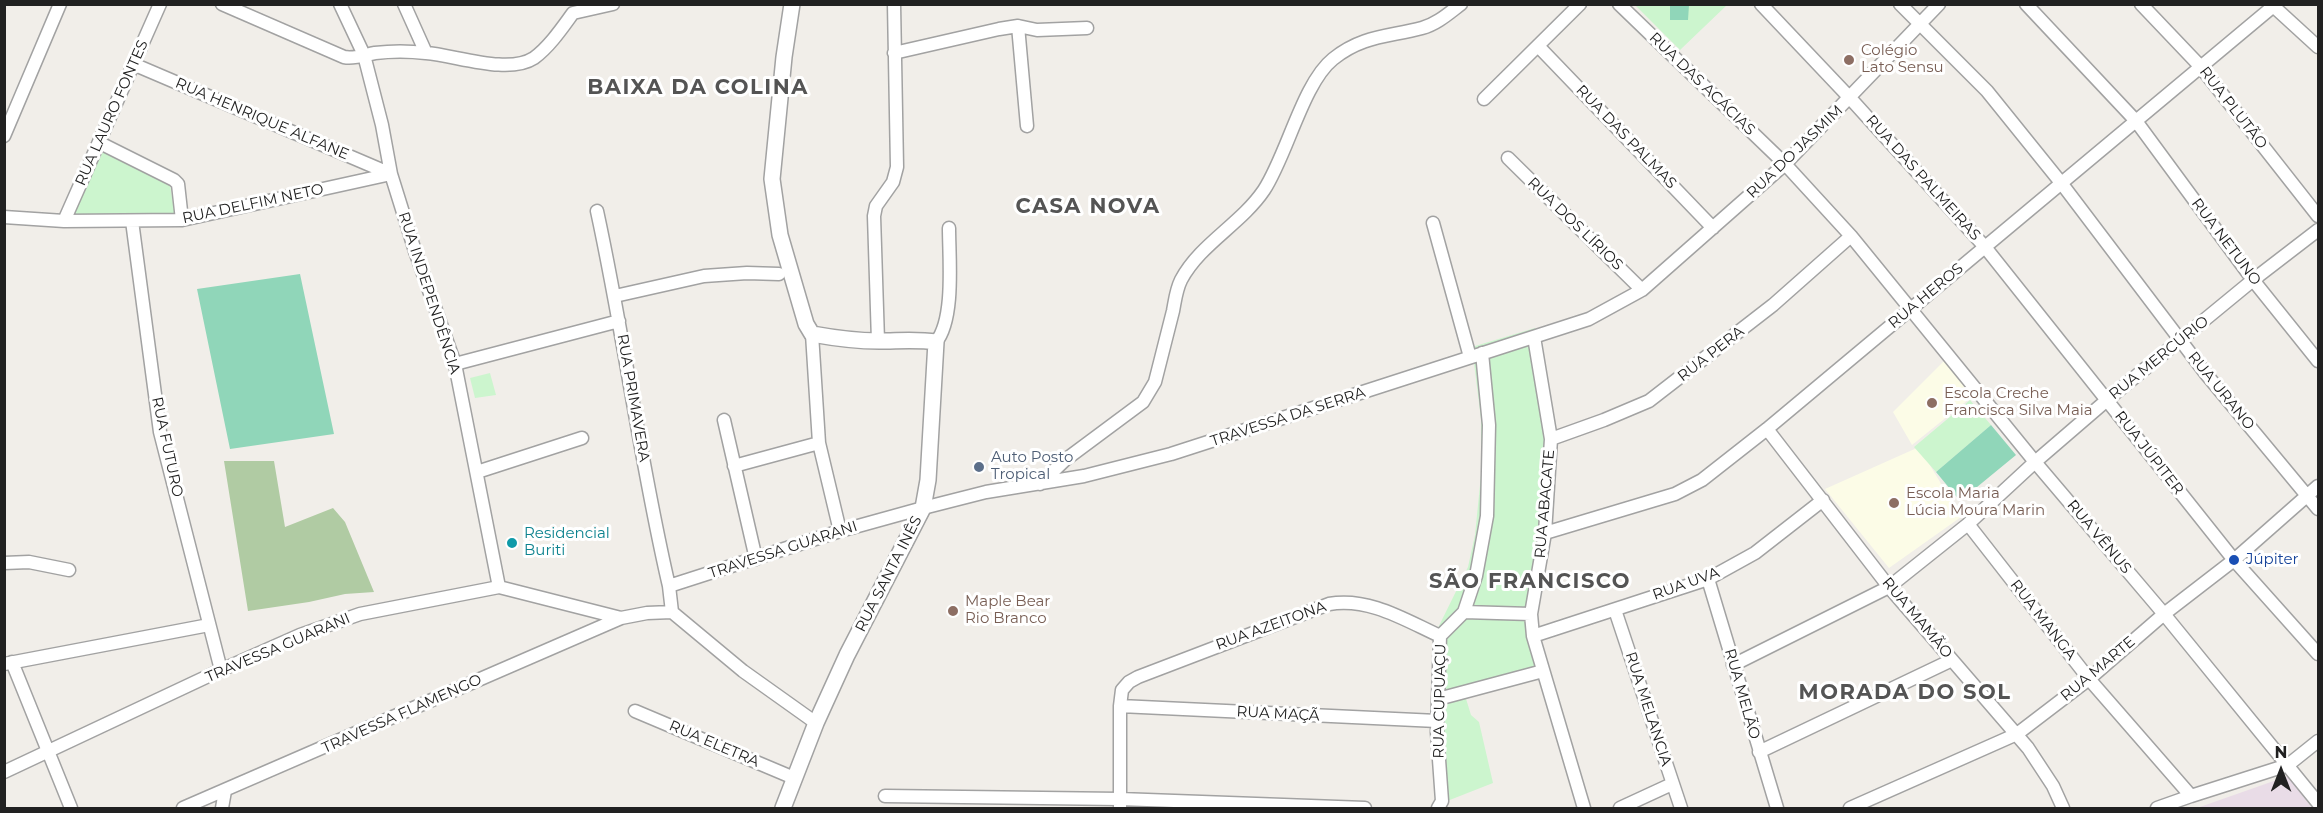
<!DOCTYPE html>
<meta charset="utf-8">
<style>
body{margin:0}
#map{position:relative;width:2323px;height:813px;overflow:hidden;background:#f1eee9;font-family:Montserrat,sans-serif}
canvas{display:block}
.frame{position:absolute;inset:0;border:6px solid #212121;pointer-events:none}
.north{position:absolute;left:2251px;top:741px;width:60px;height:60px;-webkit-text-stroke:4px #fff;paint-order:stroke;rotate:0deg;font-size:16px;font-weight:700;line-height:24px;text-align:center;color:#212121}
.north::after{content:'';display:block;margin:auto;width:21px;height:27px;background:#212121;clip-path:polygon(50% 0,100% 100%,50% 72%,0 100%)}
</style>
<div id="map">
<canvas width="2323" height="813"></canvas>
<div class="frame"></div>
<div class="north">N</div>
</div>
<script>
const ctx = document.querySelector('canvas').getContext('2d');
ctx.lineJoin = 'round';
function fillPath(path, color) {
  ctx.fillStyle = color;
  ctx.fill(path, 'evenodd');
}
function strokePath(path, color, width, dash) {
  ctx.strokeStyle = color;
  ctx.lineWidth = width;
  ctx.lineCap = dash ? 'butt' : 'round';
  ctx.setLineDash(dash || []);
  ctx.stroke(path);
}
function label(font, color, halo, rows, align = 'center') {
  ctx.font = font + ' Montserrat,sans-serif';
  ctx.lineWidth = 6;
  ctx.setLineDash([]);
  ctx.textBaseline = 'middle';
  ctx.strokeStyle = halo;
  ctx.fillStyle = color;
  for (const [text, x, y, turn = 0] of rows) {
    ctx.save();
    ctx.translate(x, y);
    ctx.rotate((+turn || 0) * Math.PI / 180);
    ctx.textAlign = isNaN(turn) ? turn : align;
    if (halo) ctx.strokeText(text, 0, 0);
    ctx.fillText(text, 0, 0);
    ctx.restore();
  }
}
fillPath(new Path2D(`
 M2288,776L2312,808H2197Z`), '#e9dce7');
fillPath(new Path2D(`
 M1944,361L1974,395L1912,445L1893,412Z
 M1919,447L1961,517L1889,568L1825,489Z`), '#fcfce7');
fillPath(new Path2D(`
 M224,461H274L285,527L333,508L345,522L374,592L345,594L309,602L248,611Z`), '#b0cba3');
fillPath(new Path2D(`
 M1635,5H1727L1680,50Z
 M103,151L160,177L170,185L175,216L72,217Z
 M1535,328L1547,429L1540,536L1524,613L1539,668L1463,689L1471,715L1479,722L1493,783L1437,805L1435,634L1468,567L1475,535L1481,475V419L1472,347Z
 M490,373L496,395L475,398L470,378Z
 M1970,400L1991,425L1936,472L1914,447Z`), '#ccf5ce');
fillPath(new Path2D(`
 M1670,5H1689L1688,20H1670Z
 M300,274L334,434L230,449L197,289Z
 M1991,425L2016,455L1960,501L1936,472Z`), '#90d6b9');
const minor = new Path2D(`
 M222,4L344,57C355,59 364,55 375,53C391,51 409,51 426,53C455,55 508,75 534,58C550,46 562,28 573,13L613,4
 M340,4L364,55L382,125L391,174L415,251L455,364L499,587
 M404,4L426,53
 M1619,4L1785,164L1851,236L2035,462L2164,614L2318,803
 M1761,4L1850,98L1985,247L2234,560L2318,654
 M1900,4L1987,91L2062,184L2206,374L2318,509
 M2026,4L2136,121L2253,280L2318,361
 M2141,4L2200,66L2318,216
 M2271,4L2318,47
 M1018,26L1027,126
 M1539,47L1713,228
 M894,53L999,29L1018,26L1037,30L1087,28
 M133,64L391,174
 M1484,99L1580,4
 M4,136L60,4
 M100,143L174,180L178,184L182,220
 M1508,158L1642,290
 M597,211C624,335 640,462 669,586
 M4,217L64,221L182,220L391,174
 M64,221L160,4
 M132,221L160,432L221,670
 M1433,223L1470,357
 M615,296L704,276L747,273L779,274
 M812,334L819,443L840,531
 M1534,337L1551,439L1545,533L1531,614L1533,636L1584,808
 M878,341L874,216L876,206L893,182L897,167L894,4
 M936,342C955,319 949,258 949,228
 M455,364L619,321
 M724,420L756,559
 M1767,429L1889,587L2028,748L2053,786L2063,808
 M1551,439L1604,420L1649,401L1773,305L1851,236
 M734,466L819,443
 M477,472L582,438
 M1040,484L1065,460L1143,402L1155,382C1161,358 1167,335 1173,311C1175,301 1176,290 1181,280C1200,244 1241,224 1264,190C1287,155 1303,83 1333,59C1363,35 1389,37 1422,28C1437,24 1449,13 1461,4
 M1968,524L2089,679L2191,796
 M1545,533L1675,494L1702,480L1767,429L2276,4
 M4,563L29,562L69,570
 M1708,579L1777,808
 M1615,610L1681,808
 M672,612L743,671L816,723
 M1464,612L1531,614
 M1533,636L1708,579L1755,553L1823,500
 M12,662L71,808
 M4,664L209,625
 M1733,665L1889,587L1968,524L2035,462L2107,400L2253,280L2318,230
 M1438,699L1543,671
 M1120,706L1437,721
 M635,711L794,778
 M1759,752L1952,660
 M4,772L221,670L300,635L360,614L499,587L621,618L647,613L672,612L669,586L840,531L923,508L986,492L1084,476L1171,454L1589,319L1642,290L1785,164L1939,4
 M885,796L1120,799L1365,808
 M183,808L621,618
 M222,808L225,791
 M1120,808V706L1122,690L1129,682L1138,677L1329,604C1369,597 1405,620 1440,636
 M1438,808L1442,801L1437,732L1440,636L1464,612L1476,576L1487,516L1489,425L1482,353
 M1620,808L1672,784
 M1850,808L2017,734L2089,679L2164,614L2234,560L2318,486
 M2157,808L2191,796L2288,765L2318,741`);
const tertiary = new Path2D(`
 M783,808L816,723L847,655L923,508L928,480L936,342C917,339 898,341 879,341C856,341 834,338 812,334L806,324L780,235L772,179L784,57L792,4`);
strokePath(minor, '#a2a2a2', 15);
strokePath(tertiary, '#a2a2a2', 18);
strokePath(minor, '#fff', 12);
strokePath(tertiary, '#fff', 15);
for (const [x, y, r, color] of [
 [1849,60,6,"#8d6e63"],
 [1932,403,6,"#8d6e63"],
 [979,467,6,"#5c6f8a"],
 [1894,503,6,"#8d6e63"],
 [512,543,6,"#0f9aa8"],
 [2234,560,6,"#1a4fb4"],
 [953,611,6,"#8d6e63"]
]) {
  const dot = new Path2D();
  dot.arc(x, y, r, 0, 2 * Math.PI);
  ctx.fillStyle = color;
  ctx.fill(dot);
  strokePath(dot, '#fff', 2);
}
label('15px', '#785e54', '#fff', [
 ["Colégio",1861,51],
 ["Lato Sensu",1861,68],
 ["Escola Creche",1944,394],
 ["Francisca Silva Maia",1944,411],
 ["Escola Maria",1906,494],
 ["Lúcia Moura Marin",1906,511],
 ["Maple Bear",965,602],
 ["Rio Branco",965,619]
], 'left');
label('15px', '#212121', '#fff', [
 ["RUA DAS ACÁCIAS",1702,84,44],
 ["RUA PLUTÃO",2233,108,52],
 ["RUA LAURO FONTES",112,113,-66],
 ["RUA HENRIQUE ALFANE",262,119,23],
 ["RUA DAS PALMAS",1626,137,46],
 ["RUA DO JASMIM",1795,152,-44],
 ["RUA DAS PALMEIRAS",1923,178,48],
 ["RUA DELFIM NETO",253,204,-12],
 ["RUA DOS LÍRIOS",1575,224,44],
 ["RUA NETUNO",2226,242,53],
 ["RUA INDEPENDÊNCIA",429,293,72],
 ["RUA HEROS",1926,296,-40],
 ["RUA PERA",1711,354,-38],
 ["RUA MERCÚRIO",2159,358,-39],
 ["RUA URANO",2221,391,51],
 ["RUA PRIMAVERA",633,398,80],
 ["TRAVESSA DA SERRA",1288,417,-18],
 ["RUA FUTURO",167,447,78],
 ["RUA JÚPITER",2149,453,52],
 ["RUA ABACATE",1545,504,-85],
 ["RUA VÊNUS",2099,537,50],
 ["TRAVESSA GUARANI",783,550,-18],
 ["RUA SANTA INÊS",889,574,-63],
 ["RUA UVA",1686,584,-20],
 ["RUA MAMÃO",1917,618,50],
 ["RUA MANGA",2043,620,52],
 ["RUA AZEITONA",1271,626,-20],
 ["TRAVESSA GUARANI",278,648,-23],
 ["RUA MARTE",2098,669,-40],
 ["RUA MELÃO",1742,694,74],
 ["RUA CUPUAÇU",1440,701,-89],
 ["RUA MELANCIA",1648,709,72],
 ["TRAVESSA FLAMENGO",402,714,-24],
 ["RUA MAÇÃ",1278,714,3],
 ["RUA ELETRA",714,744,23]
]);
label('15px', '#4e5e75', '#fff', [
 ["Auto Posto",991,458],
 ["Tropical",991,475]
], 'left');
label('15px', '#0d838f', '#fff', [
 ["Residencial",524,534],
 ["Buriti",524,551]
], 'left');
label('15px', '#164399', '#fff', [
 ["Júpiter",2246,560]
], 'left');
ctx.letterSpacing = '1.5px';
label('bold 21px', '#545454', '#fff', [
 ["BAIXA DA COLINA",698,88],
 ["CASA NOVA",1088,207],
 ["SÃO FRANCISCO",1530,582],
 ["MORADA DO SOL",1905,693]
]);
ctx.letterSpacing = '0px';
</script>
